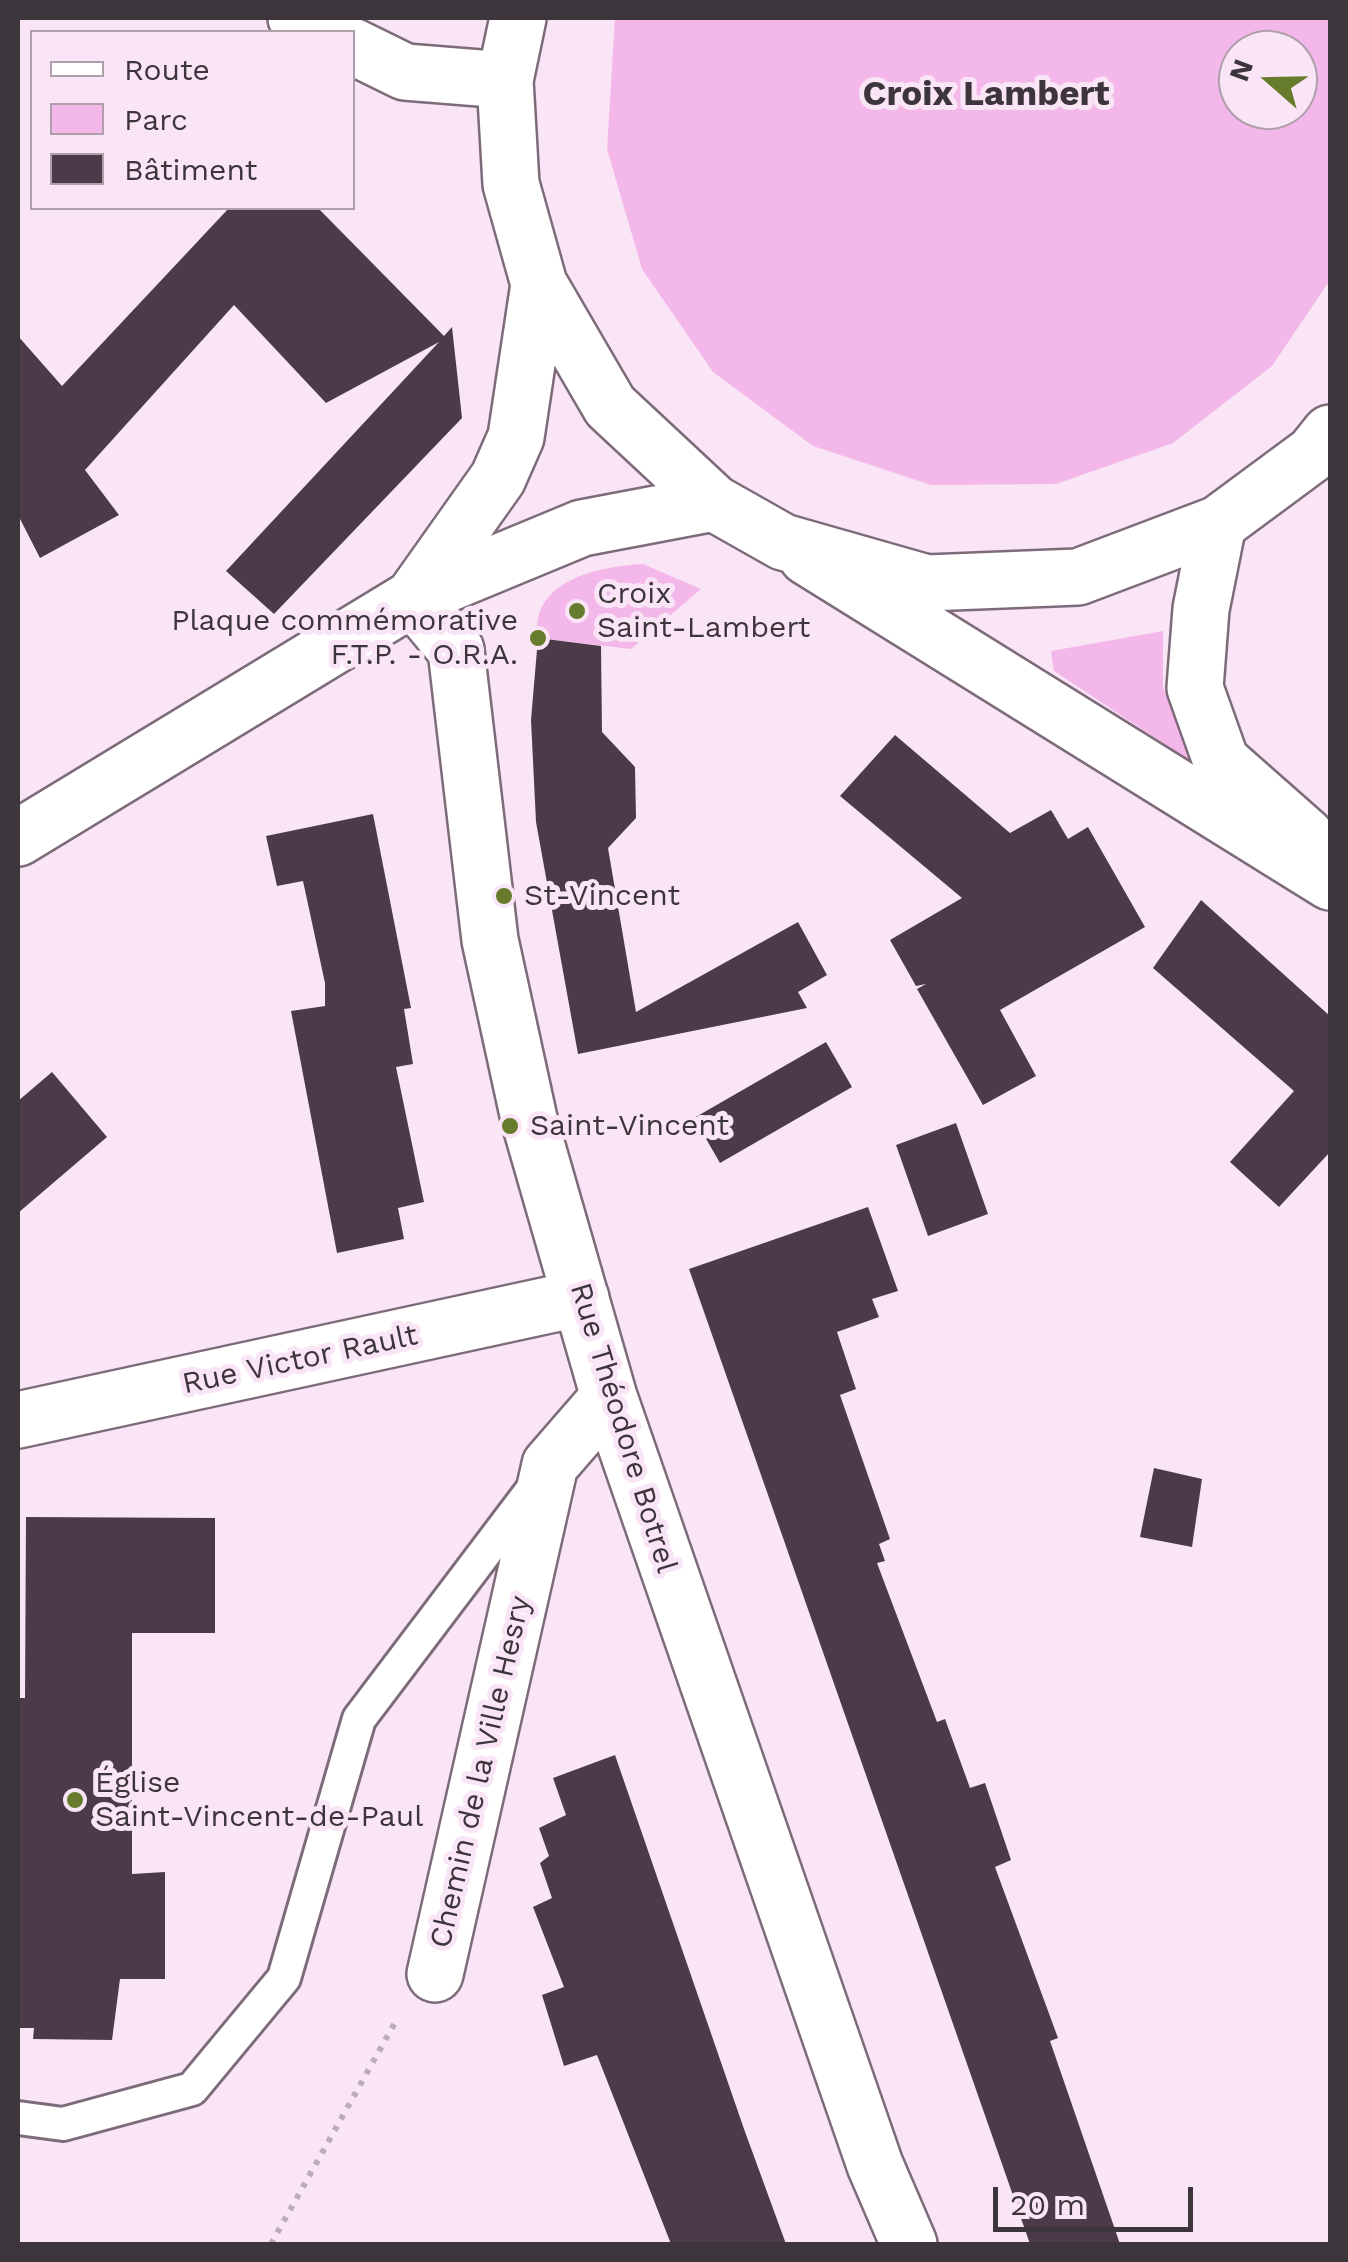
<!DOCTYPE html>
<meta charset="utf-8">
<style>
body{margin:0}
#map{position:relative;width:1348px;height:2262px;overflow:hidden;background:#f9e5f5;font-family:"Work Sans",sans-serif}
canvas{display:block}
.frame{position:absolute;inset:0;border:20px solid #3d353c;pointer-events:none}
.legend{position:absolute;left:30px;top:30px;width:325px;height:180px;box-sizing:border-box;background:#f9e5f5;border:2px solid #ae9fab;margin:0;padding:12px 18px;list-style:none;font-size:30px;color:#3d353c}
.legend li{display:flex;align-items:center;gap:20px;height:50px}
.legend b{width:50px;border:2px solid #ae9fab}
.north{position:absolute;left:1218px;top:30px;width:100px;height:100px;box-sizing:border-box;background:#f9e5f5;border:2px solid #ae9fab;border-radius:50%;rotate:290deg;font-size:28px;font-weight:700;line-height:40px;text-align:center;color:#3d353c}
.north::after{content:'';display:block;margin:auto;width:35px;height:45px;background:#667b2b;clip-path:polygon(50% 0,100% 100%,50% 72%,0 100%)}
.scale{position:absolute;left:993px;top:2187px;width:200px;height:45px;box-sizing:border-box;border:5px solid #3d353c;border-top:0;padding-left:12px;font-size:30px;line-height:35px;white-space:nowrap;color:#3d353c;-webkit-text-stroke:8px #f9e5f5;paint-order:stroke}
</style>
<div id="map">
<canvas width="1348" height="2262"></canvas>
<div class="frame"></div>
<ul class="legend">
<li><b style="height:12px;background:#fff"></b>Route</li>
<li><b style="height:28px;background:#f4b7ea"></b>Parc</li>
<li><b style="height:28px;background:#4b3b48"></b>Bâtiment</li>
</ul>
<div class="north">N</div>
<div class="scale">20 m</div>
</div>
<script>
const ctx = document.querySelector('canvas').getContext('2d');
ctx.lineJoin = 'round';
function fillPath(path, color) {
  ctx.fillStyle = color;
  ctx.fill(path, 'evenodd');
}
function strokePath(path, color, width, dash) {
  ctx.strokeStyle = color;
  ctx.lineWidth = width;
  ctx.lineCap = dash ? 'butt' : 'round';
  ctx.setLineDash(dash || []);
  ctx.stroke(path);
}
function label(font, color, halo, rows, align = 'center') {
  ctx.font = font + ' "Work Sans",sans-serif';
  ctx.lineWidth = 10;
  ctx.setLineDash([]);
  ctx.textBaseline = 'middle';
  ctx.strokeStyle = halo;
  ctx.fillStyle = color;
  for (const [text, x, y, turn = 0] of rows) {
    ctx.save();
    ctx.translate(x, y);
    ctx.rotate((+turn || 0) * Math.PI / 180);
    ctx.textAlign = isNaN(turn) ? turn : align;
    if (halo) ctx.strokeText(text, 0, 0);
    ctx.fillText(text, 0, 0);
    ctx.restore();
  }
}
fillPath(new Path2D(`
 M615,18H1330V280L1272,366L1173,443L1056,484L931,485L813,446L713,372L642,269L607,149ZM1238,50H1298V110H1238Z
 M643,564L701,589L631,649L538,638C529,581 599,566 643,564Z
 M1163,631V687L1193,763L1054,671L1051,651Z`), '#f4b7ea');
fillPath(new Path2D(`
 M229,208H318L444,336L452,327L462,418L274,614L226,571L439,342L326,403L234,305L85,470L119,515L40,558L18,515V336L62,386Z
 M538,638L601,646L602,732L635,767L636,818L608,848L636,1012L798,922L827,975L798,992L807,1008L578,1054L536,822L531,720Z
 M895,735L1010,833L1051,810L1068,839L1088,827L1145,927L1000,1010L1036,1076L983,1105L917,989L926,984L916,986L890,940L962,898L840,796Z
 M373,814L411,1008L404,1009L413,1064L396,1067L424,1202L398,1208L404,1239L337,1253L291,1011L325,1006V983L303,881L277,886L266,836Z
 M1201,900L1330,1016V1152L1279,1207L1230,1162L1294,1091L1153,968Z
 M826,1042L852,1087L720,1163L694,1118Z
 M52,1072L107,1137L18,1213V1101Z
 M956,1123L988,1214L928,1236L896,1145Z
 M868,1207L898,1291L872,1299L879,1317L837,1332L856,1389L840,1395L890,1539L879,1544L885,1561L877,1563L937,1722L945,1719L970,1788L985,1783L1011,1860L995,1867L1058,2038L1050,2041L1120,2244H1030L689,1269Z
 M1154,1468L1202,1479L1192,1547L1140,1537Z
 M26,1517L215,1518V1633H132V1874L165,1872V1979H120L112,2040L33,2039L34,2028H18V1698H25Z
 M615,1755L744,2129L786,2244H671L597,2055L564,2066L542,1995L564,1987L533,1907L552,1898L540,1863L549,1856L539,1828L566,1815L553,1778Z`), '#4b3b48');
const service = new Path2D(`
 M18,2118L63,2124L192,2089L284,1978L359,1719L536,1485`);
const minor = new Path2D(`
 M296,18L325,32
 M352,46L405,72L505,80
 M413,598L456,650L490,940L529,1119L609,1397L875,2165L909,2244
 M18,1420L581,1298
 M435,1974L550,1465L609,1397`);
const tertiary = new Path2D(`
 M1218,524L1201,609L1195,688L1221,761L1306,836
 M807,557L1330,882`);
const secondary = new Path2D(`
 M518,18L505,80L511,184L539,284L610,406L714,503L783,542L927,583L1078,577L1218,524L1314,453L1330,433
 M413,598L498,478L516,437L539,284
 M18,838L413,598L582,528L714,503`);
strokePath(service, '#7d6b79', 38);
strokePath(minor, '#7d6b79', 60);
strokePath(tertiary, '#7d6b79', 60);
strokePath(secondary, '#7d6b79', 60);
strokePath(new Path2D(`
 M271,2244L397,2019`), '#bcacb9', 6, [5, 8]);
strokePath(service, '#fff', 32);
strokePath(minor, '#fff', 55);
strokePath(tertiary, '#fff', 55);
strokePath(secondary, '#fff', 55);
for (const [x, y, r, color] of [
 [577,611,10,"#667b2b"],
 [538,638,10,"#667b2b"],
 [504,896,10,"#667b2b"],
 [510,1126,10,"#667b2b"],
 [75,1800,10,"#667b2b"]
]) {
  const dot = new Path2D();
  dot.arc(x, y, r, 0, 2 * Math.PI);
  ctx.fillStyle = color;
  ctx.fill(dot);
  strokePath(dot, '#f9e5f5', 4);
}
label('30px', '#3d353c', '#f9e5f5', [
 ["Croix",597,594],
 ["Saint-Lambert",597,628],
 ["Plaque commémorative",518,621,"right"],
 ["F.T.P. - O.R.A.",518,655,"right"],
 ["St-Vincent",524,896],
 ["Saint-Vincent",530,1126],
 ["Église",95,1783],
 ["Saint-Vincent-de-Paul",95,1817]
], 'left');
label('30px', '#3d353c', '#f9e5f5', [
 ["Rue Victor Rault",300,1360,-12],
 ["Rue Théodore Botrel",623,1428,73],
 ["Chemin de la Ville Hesry",481,1772,-77]
]);
label('bold 35px', '#3d353c', '#f9e5f5', [
 ["Croix Lambert",986,95]
]);
</script>
